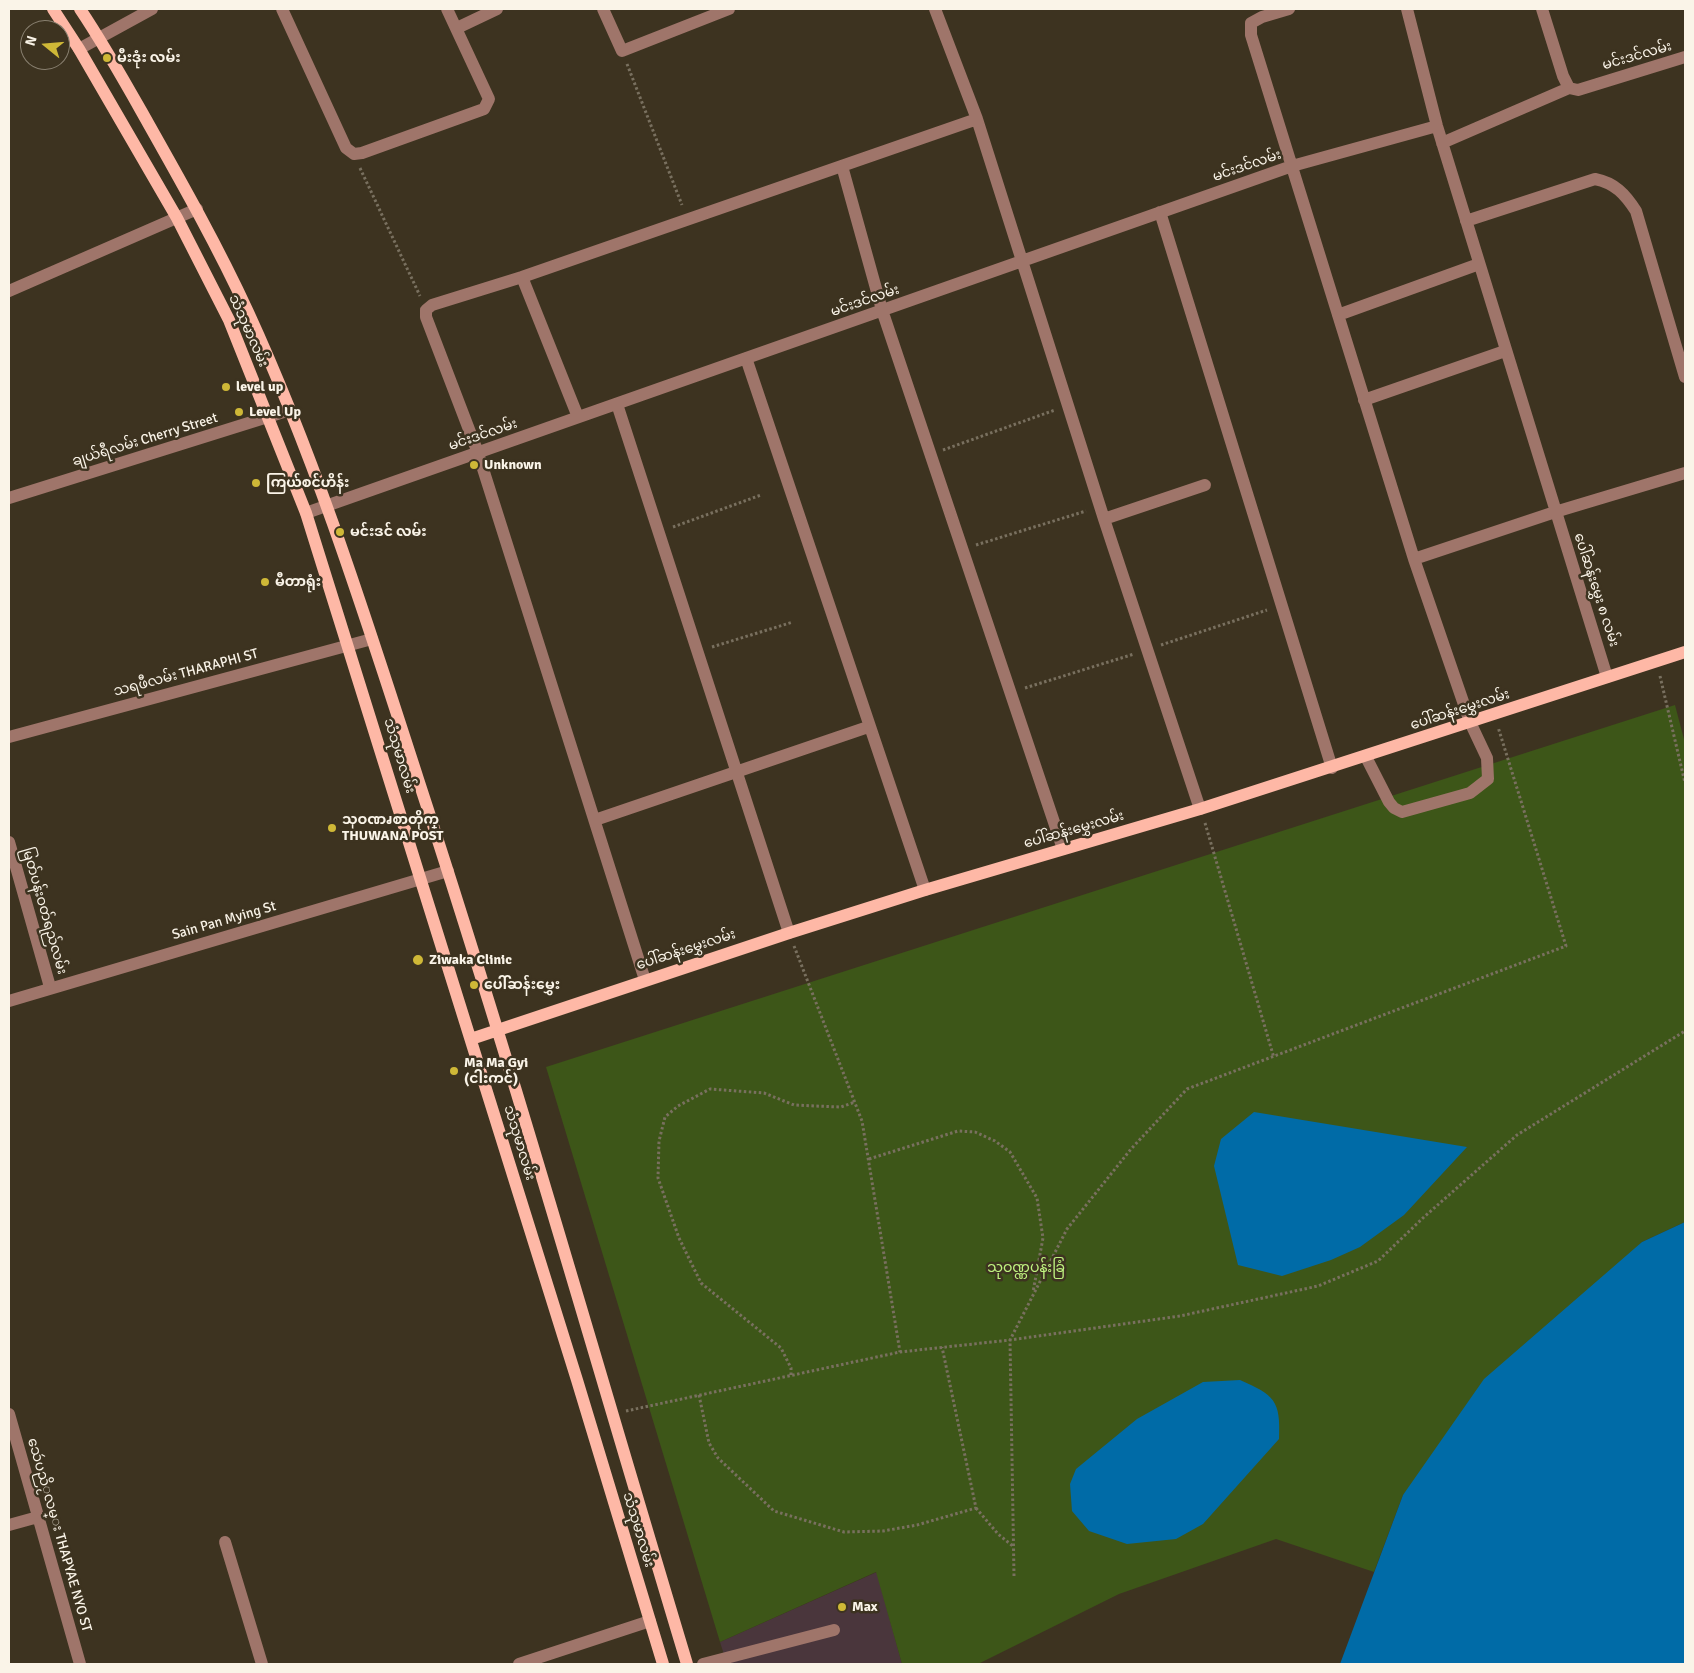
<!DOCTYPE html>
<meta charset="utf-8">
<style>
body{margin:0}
#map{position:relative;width:1694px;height:1673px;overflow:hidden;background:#3d3320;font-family:Signika,sans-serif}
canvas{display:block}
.frame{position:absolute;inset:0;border:10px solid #faf4e8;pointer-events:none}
.north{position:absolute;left:20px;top:20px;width:50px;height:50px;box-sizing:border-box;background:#3d3320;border:1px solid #898070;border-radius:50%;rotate:287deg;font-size:14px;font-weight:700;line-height:20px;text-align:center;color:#faf4e8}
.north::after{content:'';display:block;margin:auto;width:18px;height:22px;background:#cfb837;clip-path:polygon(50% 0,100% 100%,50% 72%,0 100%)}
</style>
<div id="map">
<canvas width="1694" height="1673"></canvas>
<div class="frame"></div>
<div class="north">N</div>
</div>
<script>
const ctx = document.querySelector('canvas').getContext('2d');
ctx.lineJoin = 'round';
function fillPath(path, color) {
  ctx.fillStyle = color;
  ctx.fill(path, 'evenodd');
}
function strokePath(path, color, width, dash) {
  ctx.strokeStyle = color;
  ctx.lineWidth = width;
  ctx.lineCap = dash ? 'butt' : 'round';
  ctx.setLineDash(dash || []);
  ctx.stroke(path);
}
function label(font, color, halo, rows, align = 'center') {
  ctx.font = font + ' Signika,"Noto Sans Myanmar",sans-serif';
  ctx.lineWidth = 5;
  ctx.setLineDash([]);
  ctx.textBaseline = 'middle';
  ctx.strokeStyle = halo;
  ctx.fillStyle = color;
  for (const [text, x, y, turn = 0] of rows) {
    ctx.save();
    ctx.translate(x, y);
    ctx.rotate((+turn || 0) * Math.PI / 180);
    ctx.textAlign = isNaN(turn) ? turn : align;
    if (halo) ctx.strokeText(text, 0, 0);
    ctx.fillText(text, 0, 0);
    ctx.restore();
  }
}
fillPath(new Path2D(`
 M877,1572L902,1664H727L720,1642Z`), '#4a363c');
fillPath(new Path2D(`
 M1675,705L1685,743V1222L1642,1242L1403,1495L1374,1572L1276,1539L1119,1594L978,1664H902L876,1572L720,1642L546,1067Z`), '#3d5618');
fillPath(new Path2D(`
 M1254,1112L1467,1147L1404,1215L1360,1247L1331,1260L1282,1276L1238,1265L1214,1166L1221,1139Z
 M1685,1222V1664H1340L1403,1495L1484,1379L1642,1242Z
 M1240,1380C1274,1395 1281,1400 1279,1439L1203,1524L1176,1539L1127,1544L1089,1531L1072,1511L1070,1484L1076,1469L1137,1419L1203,1382Z`), '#006ba7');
strokePath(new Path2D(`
 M627,64L682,205
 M360,168L420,296
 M943,450L1055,410
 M673,527L761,495
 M976,545L1086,511
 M1161,645L1267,610
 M712,647L793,622
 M1660,676L1685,783
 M1025,688L1134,654
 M1205,823L1274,1058
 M794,946L862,1121L900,1352
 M869,1159L958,1131L975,1132L995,1141L1010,1152L1037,1198L1043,1238L1033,1292
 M791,1375V1368L781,1348L701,1283L679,1238L658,1178L659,1141L665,1117L678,1106L710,1089L764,1093L794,1105L814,1106L841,1107L855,1102
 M699,1395L709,1443L718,1458L774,1511L844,1532L883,1531L917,1525L976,1508L942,1347
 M626,1411L900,1352L1010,1340L1180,1316L1318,1286L1378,1261L1424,1217L1517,1135L1685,1031
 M976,1508L998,1534L1014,1547
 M1014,1576L1010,1340L1067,1229L1131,1149L1187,1089L1566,946L1498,727`), '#79705f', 3, [2.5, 2.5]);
strokePath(new Path2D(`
 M282,9L346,148L354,154L362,153L484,109L489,99L447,9
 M603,9L622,51L729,9
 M935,9L977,119L1104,519L1200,809
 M1289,9L1262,17L1251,23V35L1414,559L1470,722L1487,758L1488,779L1470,793L1402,812L1394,808L1389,802L1366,757
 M1407,9L1437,126L1607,677
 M1542,9L1563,76L1569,88
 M457,28L497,9
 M79,49L152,9
 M1569,88L1578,90L1685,57
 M1442,143L1569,88
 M842,166L882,310L1063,849
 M1160,212L1332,768
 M1466,221L1595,179C1615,183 1625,194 1636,211L1685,377
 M522,277L578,417
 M9,291L197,209
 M1338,315L1479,264
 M746,358L925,890
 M1364,400L1505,351
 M617,404L789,933
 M9,498L290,410
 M306,513L1292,166L1437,126
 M1104,519L1205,485
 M1414,559L1555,512L1685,473
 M9,737L372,639
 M595,820L868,727
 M9,842L50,987
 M645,980L478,453L426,317V310L432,305L522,277L977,119
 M9,1001L448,871
 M9,1414L80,1664
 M9,1525L38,1517
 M225,1542L262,1664
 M519,1664L650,1621
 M703,1664L834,1630`), '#9f756a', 12);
strokePath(new Path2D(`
 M53,9L79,49L177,218L229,320L306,513L577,1380L663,1664
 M80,9C105,46 126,84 148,123C183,185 218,247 248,312C317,462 367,622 418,779C514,1072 598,1369 687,1664
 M471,1039L789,933L925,890L1200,809L1685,652`), '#feb8a6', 12);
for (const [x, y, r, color] of [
 [107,58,5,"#cfb837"],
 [226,387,5,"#cfb837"],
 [239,412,5,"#cfb837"],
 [474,465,5,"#cfb837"],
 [256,483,5,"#cfb837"],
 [340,532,5,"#cfb837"],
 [265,582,5,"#cfb837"],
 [332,828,5,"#cfb837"],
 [418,960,6,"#cfb837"],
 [474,985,5,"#cfb837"],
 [454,1071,5,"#cfb837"],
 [842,1607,5,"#cfb837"]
]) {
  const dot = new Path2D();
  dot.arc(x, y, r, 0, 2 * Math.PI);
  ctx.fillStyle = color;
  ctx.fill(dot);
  strokePath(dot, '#3d3320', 2);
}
label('14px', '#faf4e8', '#3d3320', [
 ["မင်းဒင်လမ်း",1637,56,-16],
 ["မင်းဒင်လမ်း",1247,166,-19],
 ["မင်းဒင်လမ်း",865,301,-19],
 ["သံသုမာလမ်း",248,331,66],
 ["မင်းဒင်လမ်း",483,435,-19],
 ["ချယ်ရီလမ်း Cherry Street",145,440,-17],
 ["ပေါ်ဆန်းမွှေး ၈ လမ်း",1596,590,72],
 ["သရဖီလမ်း THARAPHI ST",186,673,-15],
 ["ပေါ်ဆန်းမွှေးလမ်း",1460,710,-18],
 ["သံသုမာလမ်း",399,756,73],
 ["ပေါ်ဆန်းမွှေးလမ်း",1074,830,-16],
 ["မြတ်ပန်းဝတ်ရည်လမ်း",44,911,74],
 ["Sain Pan Mying St",224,921,-16],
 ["ပေါ်ဆန်းမွှေးလမ်း",686,950,-18],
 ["သံသုမာလမ်း",519,1143,73],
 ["သံသုမာလမ်း",638,1530,73],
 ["သေဴပညိႂလမ္း THAPYAE NYO ST",59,1535,74]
]);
label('bold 14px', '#faf4e8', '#3d3320', [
 ["မီးဒုံး လမ်း",117,58],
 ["level up",236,387],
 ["Level Up",249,412],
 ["Unknown",484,465],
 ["ကြယ်စင်ဟိန်း",266,483],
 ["မင်းဒင် လမ်း",350,532],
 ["မီတာရုံး",275,582],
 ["သုဝဏၧစာတိုက္",342,820],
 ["THUWANA POST",342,836],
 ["Ziwaka Clinic",429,960],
 ["ပေါ်ဆန်းမွှေး",484,985],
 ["Ma Ma Gyi",464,1063],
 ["(ငါးကင်)",464,1079],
 ["Max",852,1607]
], 'left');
label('14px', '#c0f480', '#3d3320', [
 ["သုဝဏ္ဏပန်းခြံ",1026,1268]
]);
</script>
